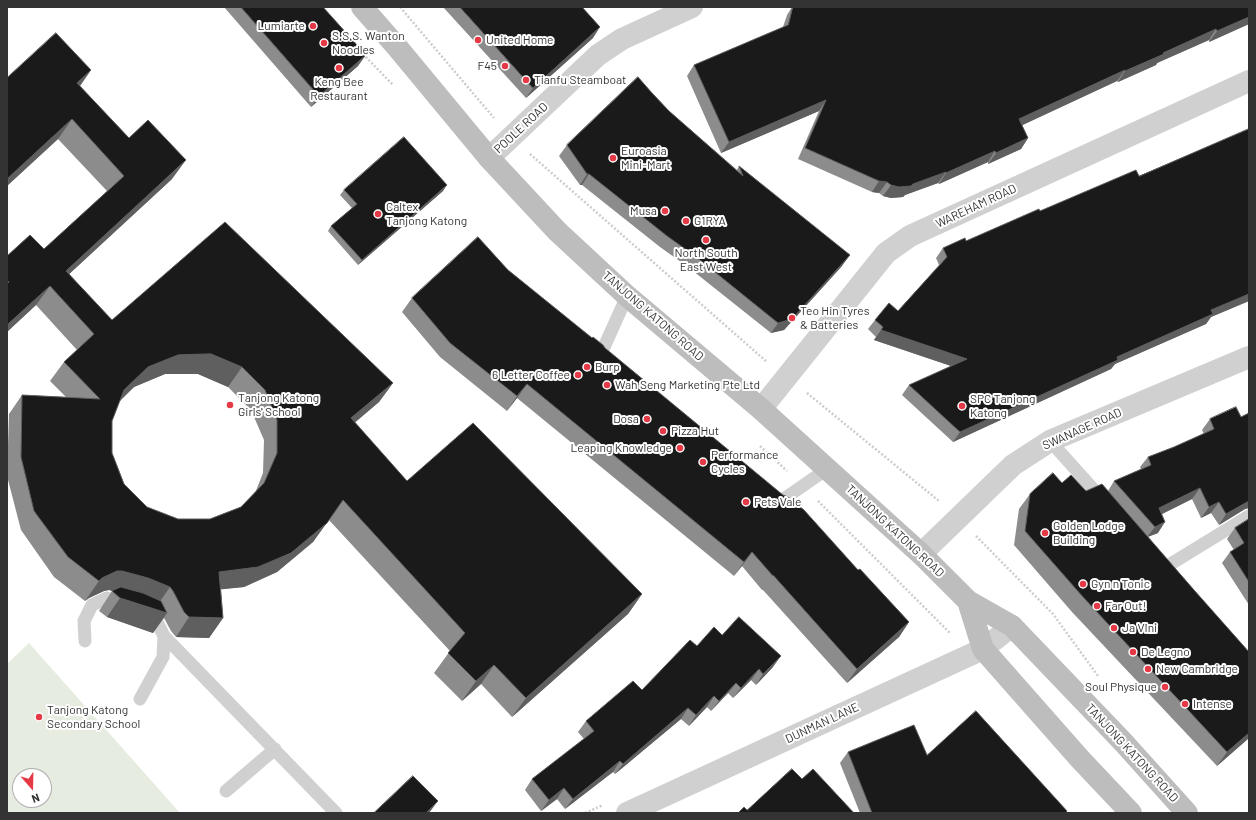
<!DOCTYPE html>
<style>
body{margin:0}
#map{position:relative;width:1256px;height:820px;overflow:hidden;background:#fff;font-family:Barlow,sans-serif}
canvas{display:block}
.frame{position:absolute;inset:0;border:8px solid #333;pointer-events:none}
.north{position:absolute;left:12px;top:768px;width:40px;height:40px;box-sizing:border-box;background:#fff;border:1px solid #adadad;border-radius:50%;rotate:160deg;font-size:11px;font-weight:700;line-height:16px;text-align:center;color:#333}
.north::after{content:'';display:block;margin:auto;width:14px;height:18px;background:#e63946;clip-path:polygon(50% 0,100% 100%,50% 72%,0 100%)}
</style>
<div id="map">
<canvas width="1256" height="820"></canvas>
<div class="frame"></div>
<div class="north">N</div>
</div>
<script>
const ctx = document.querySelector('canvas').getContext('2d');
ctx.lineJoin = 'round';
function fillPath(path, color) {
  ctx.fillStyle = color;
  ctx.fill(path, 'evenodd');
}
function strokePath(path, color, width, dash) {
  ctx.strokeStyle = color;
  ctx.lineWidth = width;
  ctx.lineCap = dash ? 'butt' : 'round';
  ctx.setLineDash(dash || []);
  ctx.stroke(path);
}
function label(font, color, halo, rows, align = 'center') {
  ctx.font = font + ' Barlow,sans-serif';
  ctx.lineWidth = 4;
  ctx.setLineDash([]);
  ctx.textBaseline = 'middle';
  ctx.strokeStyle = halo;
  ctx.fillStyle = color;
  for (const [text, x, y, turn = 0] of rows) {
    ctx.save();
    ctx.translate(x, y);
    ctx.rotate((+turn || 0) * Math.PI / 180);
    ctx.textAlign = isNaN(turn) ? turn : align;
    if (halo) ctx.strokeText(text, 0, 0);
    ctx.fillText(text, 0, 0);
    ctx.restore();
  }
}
fillPath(new Path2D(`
 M29,643L180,813H7V664ZM20,776H44V800H20Z`), '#e6ecdf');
strokePath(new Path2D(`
 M400,7L494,118
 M363,54L393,85
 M530,154L767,362
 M807,393L939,501
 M760,446L787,471
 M818,501L950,633
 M976,536L1053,614L1098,676
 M585,813L603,805`), '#cdcdcd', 2.5, [2, 2]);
strokePath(new Path2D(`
 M604,360L600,356L627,296
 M1050,441L1104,501
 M773,499L778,503L827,469
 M1164,568L1249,516
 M164,636L336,813
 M85,641L84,621L92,605L107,598L124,602
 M140,699L163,657L164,636L153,614L148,612
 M226,791L275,749`), '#d0d0d0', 13);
strokePath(new Path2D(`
 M489,158L598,55L622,39L692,7
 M761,409L886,253L910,236L1249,81
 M921,554L1013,465L1050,441L1249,357
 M627,813L983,649L1012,626`), '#d0d0d0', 22);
strokePath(new Path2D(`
 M362,7L397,47L489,158L557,231L627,296L761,409L921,554L968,601L1012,626L1123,742L1187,813
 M968,601L983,649L1080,759L1131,813`), '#bdbdbd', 22);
fillPath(new Path2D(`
 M224,7H323L358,66L311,107Z
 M443,7H582L593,38L526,98Z
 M792,7H1249V24L1209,42V40L1157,63L1156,65L1118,82L1117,81L1022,125L1028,138L1021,149L988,164V162L939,184L938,183L905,195L903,197L891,198L883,196L879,193L872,192L798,159L819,111L721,153L687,76L694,65L783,27L787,15Z
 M91,70L80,86L129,138L172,179L69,274L112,320L393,383L379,402L355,422L407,481L642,594L628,614L512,717L481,684L462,701L434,673L450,651L329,520L313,542L277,572L244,587L221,589L223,618L209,638L176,637L171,631L164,618L153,633L107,617L99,611L112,591L109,590L104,591L89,598L85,601L54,577L21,530L7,476L9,414L22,395L66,397L50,381L64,362L77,350L36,305L7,332V256L44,249L107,191L58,139L7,186V78ZM165,374H198L228,387L251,410L264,440L263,473L255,493L241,507L210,519H178L147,507L124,484L112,453V421L120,400L134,387Z
 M652,93L669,111L737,170L739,166L842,266L784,330L771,333L688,267L660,247L582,185H580L559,156L567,145Z
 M1249,129V301L1211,317L1206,324L1115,364L1111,369L953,442L902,395L909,385L951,366L874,340L876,337L868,329L875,320L898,311L939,265L936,258L943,248L966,241L1040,211L1139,176Z
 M344,190L443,191L358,265L328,231L331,226L352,208L340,195Z
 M508,270L605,348L858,570L909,622L899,637L847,683L763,590H762L742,566L734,576L517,398L507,411L440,357L402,312L412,298Z
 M1249,413V508L1245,509L1219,525L1211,513L1201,518L1192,499L1162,514L1158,533L1148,537L1194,590L1249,652V738L1217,766L1072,612L1014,545L1019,509L1030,494L1062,483L1086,491H1108L1114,481L1141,469L1140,467L1148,457L1174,447L1204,434L1202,430L1210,419L1241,417Z
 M1249,519V605L1222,563L1230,552L1234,550L1227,539L1235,528Z
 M722,635L773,667L756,685L751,680L733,698L728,693L711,711L707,707L689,726L681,719L615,774L613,772L565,809L557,799L541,811L525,790L532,779L584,739L578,732L586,721L642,690L697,646Z
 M848,752L927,755L1065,813H860L840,763Z`), '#8c8c8c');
fillPath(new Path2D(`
 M1249,17V24L1209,42L1217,31Z
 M600,27L593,38L526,98L533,88Z
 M1216,29L1209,40L1157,63L1156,65L1118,82L1125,71L1163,53Z
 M366,55L358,66L311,107L319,96Z
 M91,70L77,90V83Z
 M1125,70L1117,81L1012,130L1019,119Z
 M826,100L819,111L721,153L729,142Z
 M72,119L58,139L7,186V179Z
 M1028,138L1021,149L988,164L996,153Z
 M995,151L988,162L939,184L946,173Z
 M186,160L172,179L52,290L66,271Z
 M946,172L938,183L905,195L903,197L891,198L883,196L891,185Z
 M587,174H589L582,185H580Z
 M879,181L887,182L879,193L872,192Z
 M447,185L443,191L358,265L362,260Z
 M850,255L842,266L784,330L771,333L778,323Z
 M50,286L36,305L7,332V325Z
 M1249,294V301L1211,317L1206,324L1115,364L1111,369L953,442L960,432L1117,357L1211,310Z
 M881,330L967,359L960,369L874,340Z
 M211,354L242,367L228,387L198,374H165L134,387L111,410L124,390L148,367L178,355Z
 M393,383L379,402L338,437L351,418Z
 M527,384L517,398L507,411L517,396Z
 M1200,488L1192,499L1152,519L1159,508Z
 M343,500L313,542L277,572L244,587L206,591L219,572Z
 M1249,501V508L1245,509L1219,525L1226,514Z
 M1219,502L1211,513L1201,518L1209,507Z
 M1165,522L1158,533L1147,537L1155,527Z
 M752,552L742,566L734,576L744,562Z
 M117,571H122L148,578L170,587L156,607L134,597L109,590L104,591L89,598L85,601L99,581L102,578Z
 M642,594L628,614L512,717L526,698Z
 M120,598L167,613L153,633L107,617Z
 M189,617L223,618L209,638L176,637Z
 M909,622L899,637L847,683L857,669Z
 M781,656L773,667L756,685L763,674Z
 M494,665L481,684L462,701L476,681Z
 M759,669L751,680L733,698L741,688Z
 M736,683L728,693L711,711L719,701Z
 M714,696L707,707L689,726L696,715Z
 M688,708L681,719L615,774L623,764Z
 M1249,733V738L1217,766L1227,752Z
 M620,761L613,772L565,809L573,799Z
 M564,788L557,799L541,811L549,800Z
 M438,801L429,813H426Z`), '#5f5f5f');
const building = new Path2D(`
 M241,7H323L366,55L319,96Z
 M460,7H582L600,27L533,88Z
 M793,7H1249V17L1217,31L1216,29L1163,53L1164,54L1125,71V70L1019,119L1028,138L996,153L995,151L946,173V172L913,184L911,186L899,187L891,185L887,182L879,181L805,148L826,100L729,142L694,65L788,25Z
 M56,33L91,70L77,83L129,138L148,120L186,160L66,271L112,320L225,222L393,383L351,418L407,481L473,423L642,594L526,698L494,665L476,681L448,653L465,633L343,500L327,523L291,553L258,567L219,572L223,618L189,617L184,612L173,591L170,587L148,578L122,571H117L102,578L99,581L68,557L34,511L21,457L22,395L100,399L64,362L94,334L50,286L7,325V284L9,282L7,281V256L30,235L44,249L124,176L72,119L7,179V78ZM211,354L242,367L265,390L277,420V453L264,483L241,507L210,519H178L147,507L124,484L112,453V421L124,390L148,367L178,355Z
 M638,77L652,93L669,111L743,176L739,166L850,255L792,319L778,323L695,256L667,236L589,174H587L567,145Z
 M1249,129V294L1211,310L1213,314L1117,357L1118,360L960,432L909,385L967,359L881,330L883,327L875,320L889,303L898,311L947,257L943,248L965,238L966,241L1039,209L1040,211L1136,170L1139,176Z
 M404,137L447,185L362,260L331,226L357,204L344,190Z
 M478,237L508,270L592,338L593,337L603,345L605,348L783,495L788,497L804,510L858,570L860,569L909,622L857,669L773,575V576L752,552L744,562L527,384L517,396L450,343L412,298Z
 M1236,407L1241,417L1249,413V501L1226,514L1219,502L1209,507L1200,488L1159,508L1165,522L1155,527L1114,481L1151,465L1148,457L1174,447L1214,429L1210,419Z
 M1053,473L1062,483L1071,475L1086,491L1102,484L1194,590L1249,652V733L1227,752L1083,597L1025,531L1030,494Z
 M1249,519V582L1230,552L1244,543L1235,528Z
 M121,587L143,593L161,601L167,613L120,598L112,591Z
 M739,617L781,656L763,674L759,669L741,688L736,683L719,701L714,696L696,715L688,708L623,764L620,761L573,799L564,788L549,800L532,779L594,731L586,721L633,681L642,690L690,640L697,646L714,627L722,635Z
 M976,711L1067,811L1065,813H872L848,752L914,725L927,755Z
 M792,769L802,779L813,769L854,813H738L744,807L747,810Z
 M413,776L438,801L426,813H374Z`);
fillPath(building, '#1a1a1a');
strokePath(building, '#5f5f5f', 1);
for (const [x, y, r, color] of [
 [313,26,4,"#e63946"],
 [478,40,4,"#e63946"],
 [324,43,4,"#e63946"],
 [505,66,4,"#e63946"],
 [339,68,4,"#e63946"],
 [526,80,4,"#e63946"],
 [613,158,4,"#e63946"],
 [665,211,4,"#e63946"],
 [378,214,4,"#e63946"],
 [686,221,4,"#e63946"],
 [706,240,4,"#e63946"],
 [792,318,4,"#e63946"],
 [587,367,4,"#e63946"],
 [578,375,4,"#e63946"],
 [607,385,4,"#e63946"],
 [230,405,4,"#e63946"],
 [962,406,4,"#e63946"],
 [647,419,4,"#e63946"],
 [663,431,4,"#e63946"],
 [680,448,4,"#e63946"],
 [703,462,4,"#e63946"],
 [746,502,4,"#e63946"],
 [1045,533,4,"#e63946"],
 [1083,584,4,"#e63946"],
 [1097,606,4,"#e63946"],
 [1114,628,4,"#e63946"],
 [1133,652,4,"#e63946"],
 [1148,669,4,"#e63946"],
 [1165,687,4,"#e63946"],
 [1185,704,4,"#e63946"],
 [39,717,4,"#e63946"]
]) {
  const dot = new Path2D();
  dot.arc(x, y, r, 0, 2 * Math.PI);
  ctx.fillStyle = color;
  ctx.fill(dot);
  strokePath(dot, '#fff', 1.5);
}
label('12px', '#333', '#fff', [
 ["Lumiarte",305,26,"right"],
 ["S.S.S. Wanton",332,36],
 ["Noodles",332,50],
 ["United Home",486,40],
 ["F45",497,66,"right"],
 ["Tianfu Steamboat",534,80],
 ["Keng Bee",339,82,"center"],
 ["Restaurant",339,96,"center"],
 ["Euroasia",621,151],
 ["Mini-Mart",621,165],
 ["Caltex",386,207],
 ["Tanjong Katong",386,221],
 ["Musa",657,211,"right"],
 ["G1RYA",694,221],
 ["North South",706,253,"center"],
 ["East West",706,267,"center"],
 ["Teo Hin Tyres",800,311],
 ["& Batteries",800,325],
 ["Burp",595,367],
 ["6 Letter Coffee",570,375,"right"],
 ["Wah Seng Marketing Pte Ltd",615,385],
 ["Tanjong Katong",238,398],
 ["Girls' School",238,412],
 ["SPC Tanjong",970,399],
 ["Katong",970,413],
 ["Dosa",639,419,"right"],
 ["Pizza Hut",671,431],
 ["Leaping Knowledge",672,448,"right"],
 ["Performance",711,455],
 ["Cycles",711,469],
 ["Pets Vale",754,502],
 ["Golden Lodge",1053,526],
 ["Building",1053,540],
 ["Gyn n Tonic",1091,584],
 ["Far Out!",1105,606],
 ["Ja VIni",1122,628],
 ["De Legno",1141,652],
 ["New Cambridge",1156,669],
 ["Soul Physique",1157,687,"right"],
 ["Intense",1193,704],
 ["Tanjong Katong",47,710],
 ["Secondary School",47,724]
], 'left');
label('12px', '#333', '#fff', [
 ["POOLE ROAD",521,128,-43],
 ["WAREHAM ROAD",976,206,-25],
 ["TANJONG KATONG ROAD",653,316,41],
 ["SWANAGE ROAD",1082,429,-24],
 ["TANJONG KATONG ROAD",895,531,43],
 ["DUNMAN LANE",822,723,-25],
 ["TANJONG KATONG ROAD",1132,753,47]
]);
</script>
